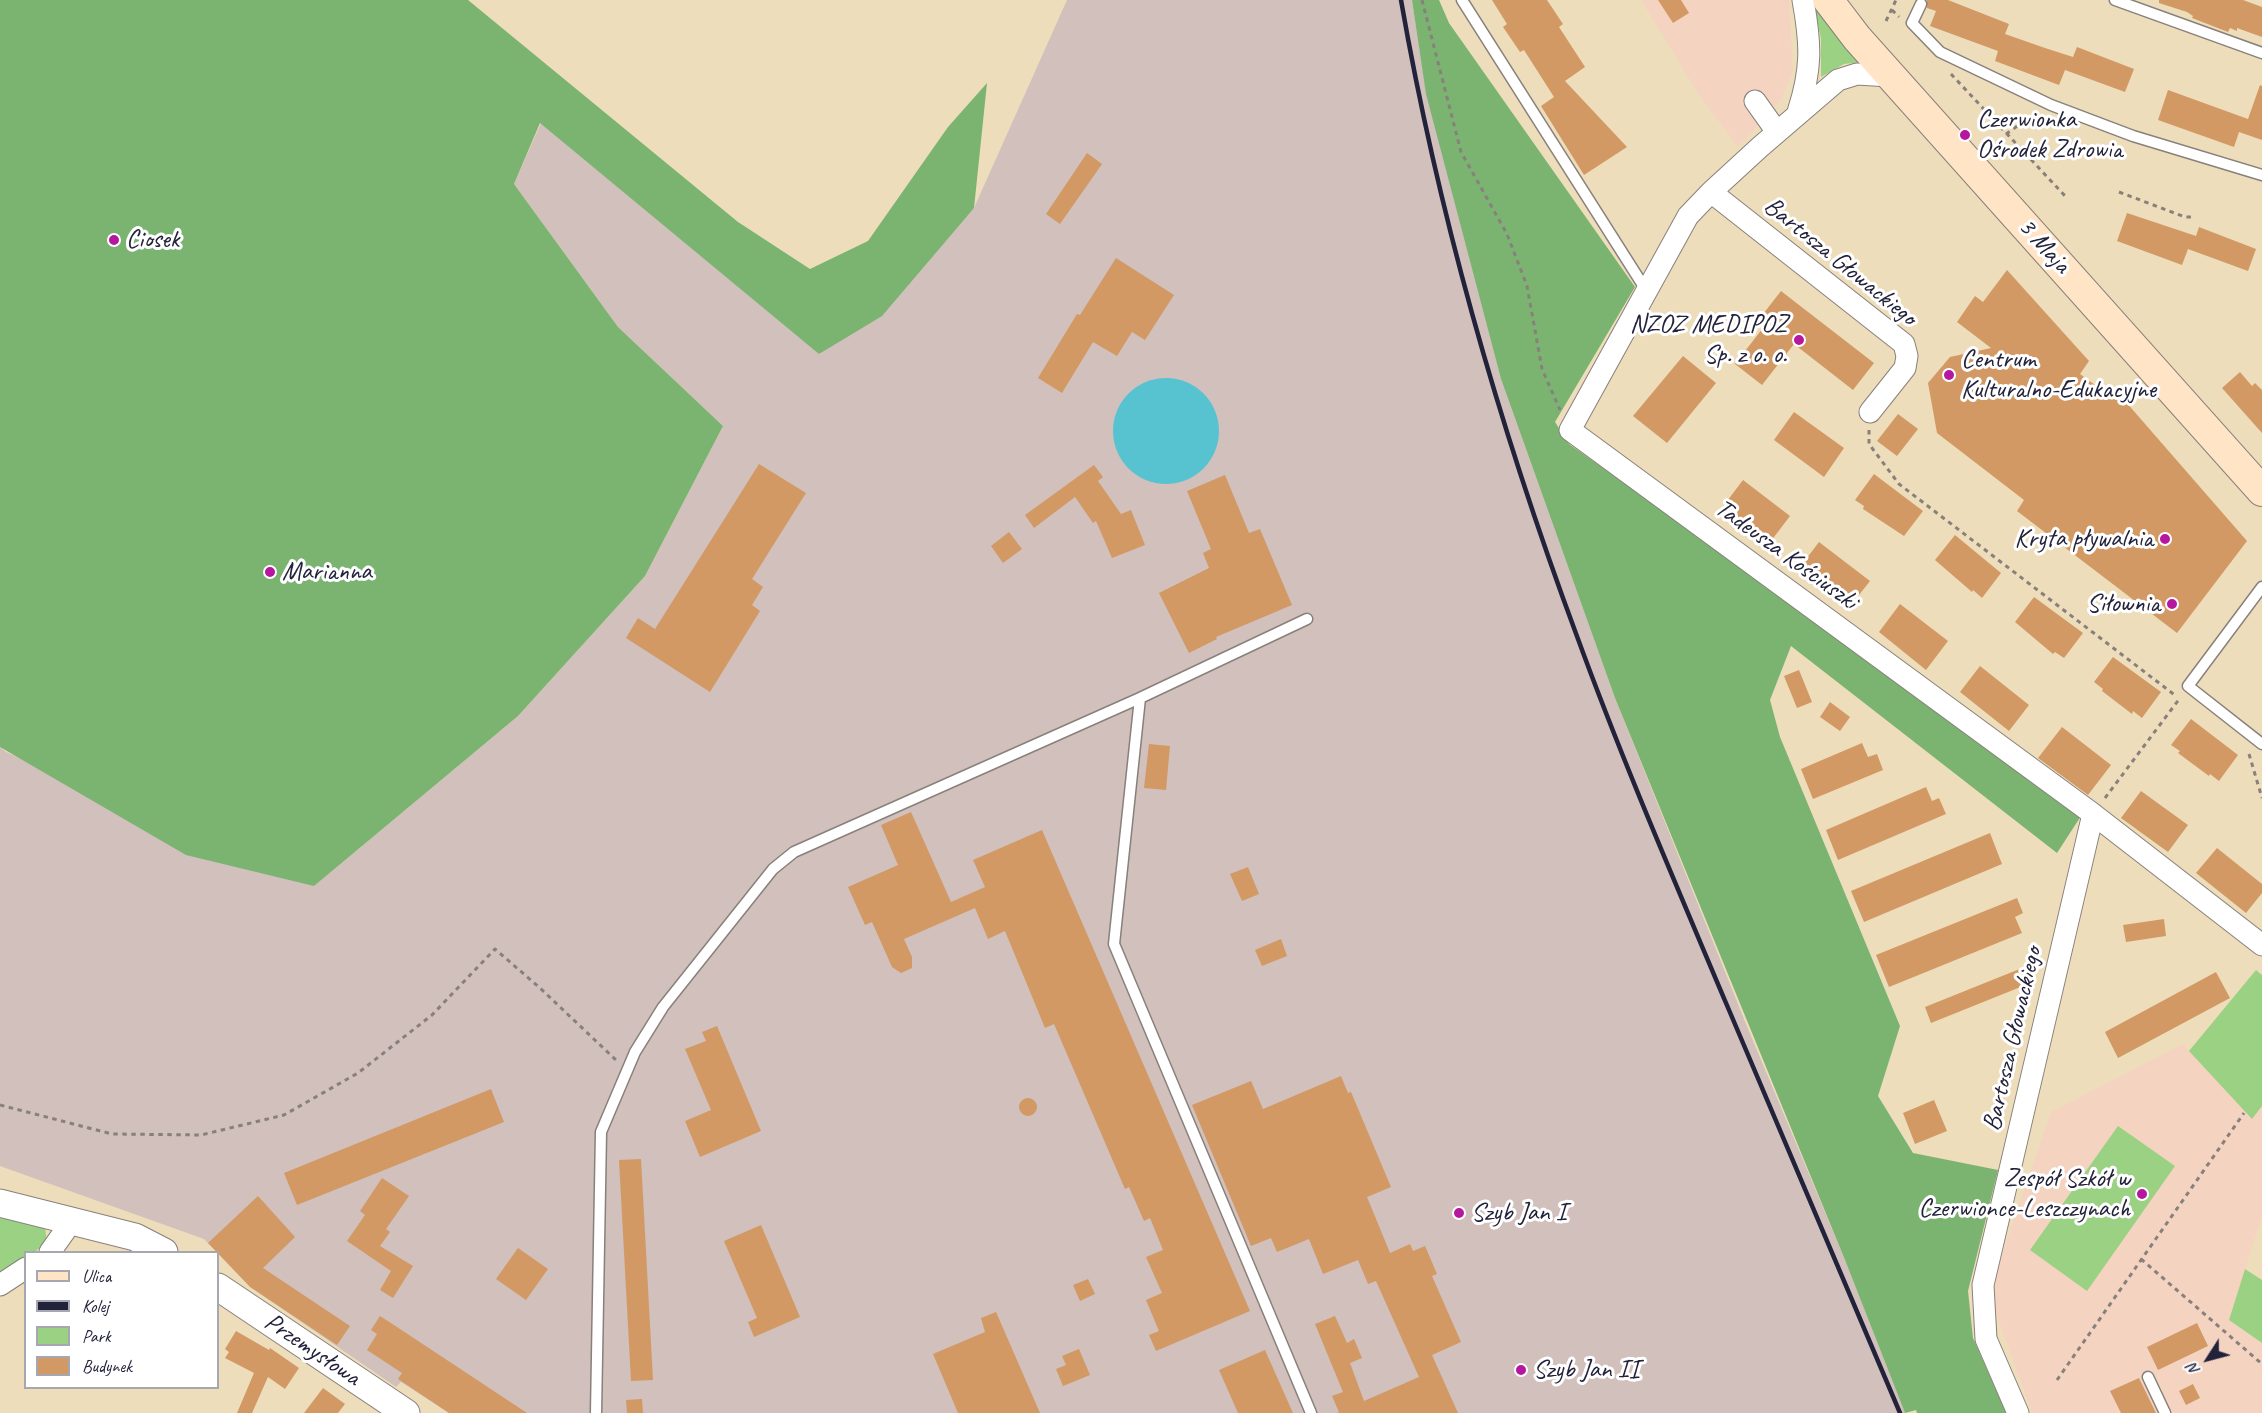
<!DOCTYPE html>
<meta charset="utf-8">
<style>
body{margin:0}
#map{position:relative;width:2262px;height:1413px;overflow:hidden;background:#edddbb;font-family:Caveat,sans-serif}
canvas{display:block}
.legend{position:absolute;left:24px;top:1251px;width:195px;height:138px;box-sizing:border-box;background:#fff;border:2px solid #a7a7b1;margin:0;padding:8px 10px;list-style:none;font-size:18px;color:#22223b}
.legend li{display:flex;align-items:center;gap:12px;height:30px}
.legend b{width:30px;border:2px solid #a7a7b1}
.north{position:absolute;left:2178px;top:1329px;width:60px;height:60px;-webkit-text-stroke:4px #fff;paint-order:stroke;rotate:234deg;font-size:16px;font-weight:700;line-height:24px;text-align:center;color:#22223b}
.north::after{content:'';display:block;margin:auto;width:21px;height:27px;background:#22223b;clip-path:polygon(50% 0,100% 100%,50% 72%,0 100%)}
</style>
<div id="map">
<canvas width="2262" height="1413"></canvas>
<ul class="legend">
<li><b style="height:8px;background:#ffe4c6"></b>Ulica</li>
<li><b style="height:8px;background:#22223b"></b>Kolej</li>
<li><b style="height:16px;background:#9ad183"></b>Park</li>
<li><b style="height:16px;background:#d29964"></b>Budynek</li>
</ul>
<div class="north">N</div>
</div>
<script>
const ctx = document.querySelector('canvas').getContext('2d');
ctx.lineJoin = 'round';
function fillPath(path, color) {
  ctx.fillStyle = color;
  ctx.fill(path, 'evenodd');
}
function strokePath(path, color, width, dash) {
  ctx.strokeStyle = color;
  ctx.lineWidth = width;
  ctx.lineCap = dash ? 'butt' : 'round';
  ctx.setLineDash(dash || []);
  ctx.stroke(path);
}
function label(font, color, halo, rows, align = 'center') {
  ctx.font = font + ' Caveat,sans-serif';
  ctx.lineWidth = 6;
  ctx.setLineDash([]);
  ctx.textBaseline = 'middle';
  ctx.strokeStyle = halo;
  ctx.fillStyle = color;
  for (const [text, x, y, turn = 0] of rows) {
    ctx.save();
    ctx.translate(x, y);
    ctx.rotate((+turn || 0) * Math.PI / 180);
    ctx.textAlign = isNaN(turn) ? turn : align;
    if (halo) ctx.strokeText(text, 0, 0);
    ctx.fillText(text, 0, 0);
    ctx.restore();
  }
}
fillPath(new Path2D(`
 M1641,0H1789L1793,70L1781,100L1738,147L1701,98Z
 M2256,970L2262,975V1216L2229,1320L2262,1343V1413H2032L1991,1299L1992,1283L2051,1112L2183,1044L2189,1051Z`), '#f5d3c1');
fillPath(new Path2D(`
 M1067,0H1412L1426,92L1501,379L1615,698L1746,1024L1845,1260L1905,1413H449L401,1382L396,1387L252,1288L204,1239L0,1166V747L6,752L314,886L518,716L645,576L723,426L618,327L514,184L541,123L820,354L974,208Z`), '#d1c0bc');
fillPath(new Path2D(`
 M1815,9L1820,12L1863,62L1844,64L1821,77V39Z
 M2256,970L2262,975V1106L2252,1119L2189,1051Z
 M2118,1126L2175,1166L2087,1291L2030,1250Z
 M0,1215L45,1226L47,1244L34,1252H26L25,1258L0,1274Z
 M2245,1269L2262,1280V1343L2229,1320Z`), '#9ad183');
fillPath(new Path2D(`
 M0,0H468L738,222L810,269L868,241L948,127L987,83L974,208L882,316L819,354L540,123L514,184L618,327L723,426L645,576L518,716L314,886L186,855L0,747Z
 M1412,0H1439L1449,23L1635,287L1555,422L1569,444L1789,600L2081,816L2057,853L1791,646L1770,700L1780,737L1900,1026L1878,1096L1913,1153L1998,1170L1968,1291L1973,1338L2006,1413H1917L1916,1410L1905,1413L1845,1260L1615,698L1501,379L1426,94Z`), '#7bb371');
fillPath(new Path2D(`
 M1113 431a53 53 0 1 1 106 0a53 53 0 1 1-106 0Z`), '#57c3d1');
fillPath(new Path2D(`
 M1492,0H1547L1563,24L1559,27L1585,67L1565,81L1627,147L1584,175L1541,106L1554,97L1524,50L1520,52L1503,27L1507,24Z
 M1658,0H1681L1689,13L1673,23Z
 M1927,0H1948L2009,24L2005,34L2045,48L2073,57L2077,47L2134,69L2125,92L2065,70L2059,85L1995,61L1998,51L1930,26L1936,11L1927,8Z
 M2159,0H2243L2262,7V37L2237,28V31L2230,28L2228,32L2192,18L2193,16L2187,12L2159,3Z
 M2260,85L2262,86V140L2239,132L2234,147L2158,120L2168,90L2248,119Z
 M1087,153L1102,164L1060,224L1046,214Z
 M2127,213L2196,236L2199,227L2256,249L2248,271L2188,249L2182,265L2117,241Z
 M1116,258L1174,295L1145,340L1132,332L1117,356L1093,342L1062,393L1038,378L1077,314L1080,315Z
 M2007,270L2089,361L2080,374L2106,393L2112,386L2247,541L2177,633L2017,511L2024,500L1937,433L1928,383L1950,357L1991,348L1957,322L1975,296L1983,302Z
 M1781,291L1874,363L1853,390L1794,344L1762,385L1735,364L1766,324L1760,318Z
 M1683,356L1716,383L1667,443L1633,416Z
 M2240,372L2252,386L2255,383L2262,390V433L2222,388Z
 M1794,412L1844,448L1824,477L1774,440Z
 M1898,414L1918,429L1897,456L1877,441Z
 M759,464L806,493L752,579L763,587L752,605L760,611L710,692L626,638L638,618L655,629Z
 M1094,465L1103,477L1098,481L1121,514L1131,510L1145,545L1112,558L1096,521L1093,523L1075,497L1034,528L1025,515Z
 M1874,474L1923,511L1904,536L1863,509L1864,506L1855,500Z
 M1225,475L1249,533L1260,529L1292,605L1216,637L1217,639L1189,653L1159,593L1209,568L1203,553L1211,549L1187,491Z
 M1743,480L1790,516L1768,545L1721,509Z
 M1009,532L1022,549L1003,563L991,546Z
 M1955,535L2001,573L1982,598L1973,590L1972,592L1935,560Z
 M1819,542L1870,581L1848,609L1797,571Z
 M2034,597L2083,633L2064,658L2055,652L2053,654L2015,622Z
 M1900,604L1948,641L1926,670L1879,632Z
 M2113,657L2161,692L2142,718L2133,711L2132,714L2102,691L2103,689L2094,682Z
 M1980,666L2029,705L2009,731L1960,692Z
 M1799,670L1812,702L1797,708L1784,676Z
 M1830,702L1850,717L1840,731L1820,717Z
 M2191,719L2238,755L2219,781L2210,774L2209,776L2178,753L2180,751L2171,745Z
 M2062,727L2111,765L2088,795L2038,758Z
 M1862,743L1868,757L1877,754L1883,770L1813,799L1801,769Z
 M1149,744L1170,746L1166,790L1144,788Z
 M1926,787L1932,801L1939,798L1946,814L1838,860L1826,830Z
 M2141,791L2188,825L2168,852L2121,818Z
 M911,812L951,902L985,887L973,860L1042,830L1250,1311L1156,1351L1149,1335L1159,1331L1146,1300L1162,1293L1146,1257L1163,1250L1150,1218L1144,1221L1129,1187L1125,1189L1054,1024L1045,1028L1005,931L988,939L975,908L904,939L912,957V968L901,973L892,967L872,922L865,925L848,887L898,865L881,825Z
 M1990,833L2002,864L1864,922L1851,891Z
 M2217,848L2262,884V893L2246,913L2196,873Z
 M1248,867L1259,894L1242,901L1230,874Z
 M2017,898L2023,913L2015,917L2022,933L1889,987L1876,955Z
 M2164,919L2166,936L2126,942L2123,925Z
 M1281,939L1287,956L1262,966L1255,950Z
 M2027,966L2033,982L1931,1023L1925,1007Z
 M2216,972L2230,998L2118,1058L2105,1032Z
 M717,1026L761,1131L700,1157L685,1121L711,1110L685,1049L706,1041L702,1032Z
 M1341,1076L1348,1093L1351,1092L1391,1187L1367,1197L1390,1253L1410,1244L1413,1251L1425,1246L1437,1274L1432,1276L1461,1342L1432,1355L1458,1413H1337L1339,1412L1332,1396L1343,1392L1315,1324L1335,1316L1347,1343L1354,1339L1362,1358L1350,1363L1364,1401L1419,1377L1376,1281L1368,1284L1358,1260L1323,1274L1309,1239L1277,1252L1271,1238L1251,1246L1192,1105L1251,1081L1263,1109Z
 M491,1089L504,1122L297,1205L284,1173Z
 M1019 1107a9 9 0 1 1 18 0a9 9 0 1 1-18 0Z
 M1934,1100L1947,1131L1915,1144L1903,1113Z
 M641,1159L653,1380L631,1381L619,1160Z
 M382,1178L409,1196L386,1229L390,1232L380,1246L413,1266L393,1298L380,1290L391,1271L347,1241L365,1215L360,1211Z
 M258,1196L295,1237L263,1268L350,1326L337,1345L250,1287L208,1243Z
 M761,1225L800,1317L754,1337L748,1322L757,1318L724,1241Z
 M518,1248L548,1269L526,1300L496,1279Z
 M1088,1279L1095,1294L1080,1301L1073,1285Z
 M996,1312L1040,1413H958L933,1354L985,1332L981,1318Z
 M380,1316L397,1327L527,1413H449L398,1379L402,1373L367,1350L377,1334L371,1330Z
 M2197,1323L2208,1346L2158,1370L2147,1347Z
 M236,1331L269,1350L270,1348L299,1368L285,1389L268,1377L252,1413H237L254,1373L225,1358L229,1352L225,1349Z
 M1079,1349L1090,1375L1063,1386L1056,1369L1066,1365L1062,1356Z
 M1265,1350L1293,1413H1238L1219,1370Z
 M2139,1378L2156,1413H2121L2110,1391Z
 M2193,1384L2200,1398L2186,1405L2179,1391Z
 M323,1388L345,1404L338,1413H304Z
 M642,1399L643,1413H627L626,1400Z`), '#d29964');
const service = new Path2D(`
 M1462,0L1646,290
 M2115,0L2262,53
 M1921,4L1912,23L1940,52L2051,105L2133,136L2262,175
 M2262,587L2188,686L2262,744
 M1307,619L1140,698L1114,944L1311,1413
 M2148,1377L2165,1413
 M596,1413L601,1132L635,1052L663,1007L773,869L794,852L1140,698`);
const minor = new Path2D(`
 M1890,76L1857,74L1838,80L1760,147L1711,192L1688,216L1570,430L2093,814L2262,945
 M1755,101L1777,132
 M1798,112C1812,69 1811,44 1803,0
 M1711,192L1904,344L1907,356L1905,368L1870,412
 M50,1252L72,1221
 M0,1285L26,1268
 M2018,1413L1986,1339L1983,1285L2093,814`);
const tertiary = new Path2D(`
 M0,1203L135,1237L164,1252
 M218,1287L406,1413`);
const secondary = new Path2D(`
 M1828,0L1857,38L2262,491`);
strokePath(service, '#88807b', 13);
strokePath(minor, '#88807b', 23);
strokePath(tertiary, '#88807b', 29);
strokePath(secondary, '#88807b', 32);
strokePath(new Path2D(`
 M1422,0L1461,152L1507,234L1527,286L1542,369L1560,410
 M1892,10L1899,17
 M1886,21L1896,0
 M1951,74L2066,197
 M2006,134L2036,113
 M2119,192L2185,217H2192
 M1869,430V444L1899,484L2176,696
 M2249,754L2262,798
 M2105,798L2180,698
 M0,1105L112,1134L201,1135L284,1115L358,1073L432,1015L495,949L540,988L617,1061
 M2141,1259L2262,1364
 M2057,1380L2244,1113`), '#88807b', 3, [4.5, 4.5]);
strokePath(service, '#fff', 10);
strokePath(minor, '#fff', 21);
strokePath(tertiary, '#fff', 27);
strokePath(secondary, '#ffe4c6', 30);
strokePath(new Path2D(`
 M1401,0C1439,218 1501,432 1578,639C1623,762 1675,882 1726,1003C1785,1139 1842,1276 1900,1413`), '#22223b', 4.5);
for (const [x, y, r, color] of [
 [1965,135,6,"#b5179e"],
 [114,240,6,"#b5179e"],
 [1799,340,6,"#b5179e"],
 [1949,375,6,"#b5179e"],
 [2165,539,6,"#b5179e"],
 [270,572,6,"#b5179e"],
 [2172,604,6,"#b5179e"],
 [2142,1194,6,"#b5179e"],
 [1459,1213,6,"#b5179e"],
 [1521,1370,6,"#b5179e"]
]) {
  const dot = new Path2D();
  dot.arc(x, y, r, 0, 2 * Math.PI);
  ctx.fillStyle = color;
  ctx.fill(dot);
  strokePath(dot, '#fff', 2);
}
label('26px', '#22223b', '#fff', [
 ["Czerwionka",1977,120],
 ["Ośrodek Zdrowia",1977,150],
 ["Ciosek",126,240],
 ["NZOZ MEDIPOZ",1787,325,"right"],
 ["Sp. z o. o.",1787,355,"right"],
 ["Centrum",1961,360],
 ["Kulturalno-Edukacyjne",1961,390],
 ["Kryta pływalnia",2153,539,"right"],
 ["Marianna",282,572],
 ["Siłownia",2160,604,"right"],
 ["Zespół Szkół w",2130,1179,"right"],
 ["Czerwionce-Leszczynach",2130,1209,"right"],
 ["Szyb Jan I",1471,1213],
 ["Szyb Jan II",1533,1370]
], 'left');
label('26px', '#22223b', '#fff', [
 ["3 Maja",2044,246,48],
 ["Bartosza Głowackiego",1840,262,39],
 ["Tadeusza Kościuszki",1786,555,36],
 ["Bartosza Głowackiego",2013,1039,-77],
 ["Przemysłowa",312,1350,34]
]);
</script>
